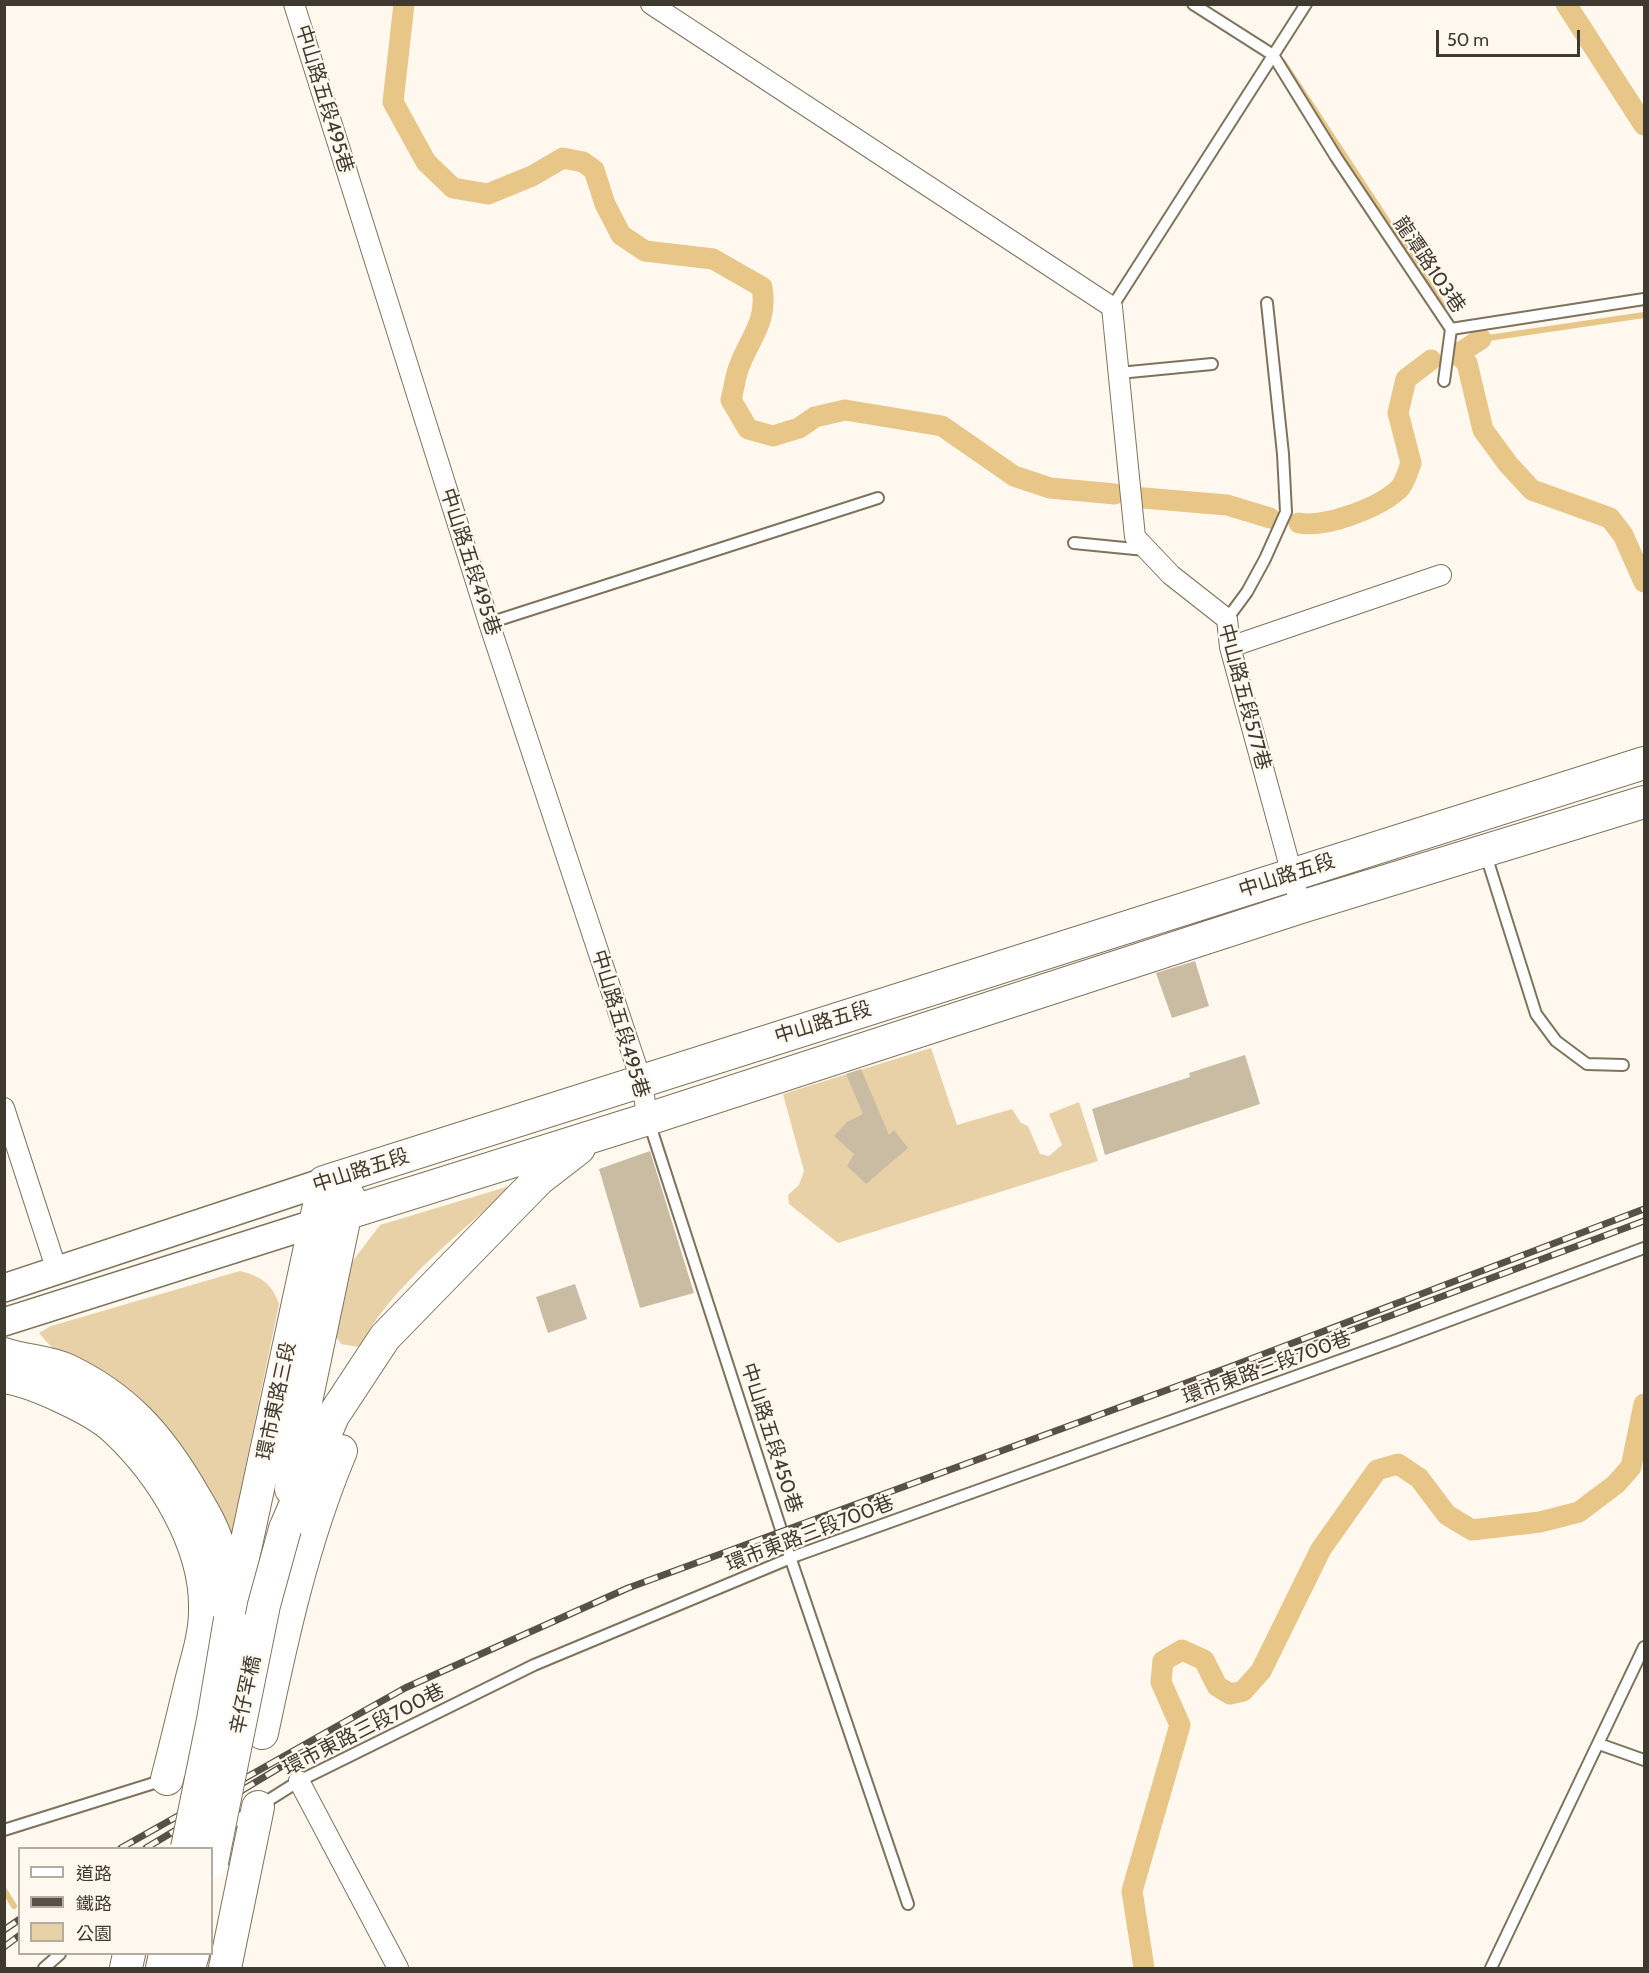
<!DOCTYPE html>
<meta charset="utf-8">
<style>
body{margin:0}
#map{position:relative;width:1649px;height:1973px;overflow:hidden;background:#fef8ee;font-family:Cabin,"Noto Sans TC",sans-serif}
canvas{display:block}
.frame{position:absolute;inset:0;border:6px solid #3f3a30;pointer-events:none}
.legend{position:absolute;left:18px;top:1847px;width:195px;height:108px;box-sizing:border-box;background:#fef8ee;border:2px solid #b2aca2;margin:0;padding:8px 10px;list-style:none;font-size:18px;color:#3f3a30}
.legend li{display:flex;align-items:center;gap:12px;height:30px}
.legend b{width:30px;border:2px solid #b2aca2}
.scale{position:absolute;left:1436px;top:30px;width:144px;height:27px;box-sizing:border-box;border:3px solid #3f3a30;border-top:0;padding-left:8px;font-size:18px;line-height:21px;white-space:nowrap;color:#3f3a30;-webkit-text-stroke:4px #fef8ee;paint-order:stroke}
</style>
<div id="map">
<canvas width="1649" height="1973"></canvas>
<div class="frame"></div>
<ul class="legend">
<li><b style="height:8px;background:#fff"></b>道路</li>
<li><b style="height:8px;background:#575248"></b>鐵路</li>
<li><b style="height:16px;background:#e8d1a7"></b>公園</li>
</ul>
<div class="scale">50 m</div>
</div>
<script>
const ctx = document.querySelector('canvas').getContext('2d');
ctx.lineJoin = 'round';
function fillPath(path, color) {
  ctx.fillStyle = color;
  ctx.fill(path, 'evenodd');
}
function strokePath(path, color, width, dash) {
  ctx.strokeStyle = color;
  ctx.lineWidth = width;
  ctx.lineCap = dash ? 'butt' : 'round';
  ctx.setLineDash(dash || []);
  ctx.stroke(path);
}
function label(font, color, halo, rows, align = 'center') {
  ctx.font = font + ' Cabin,"Noto Sans TC",sans-serif';
  ctx.lineWidth = 4.5;
  ctx.setLineDash([]);
  ctx.textBaseline = 'middle';
  ctx.strokeStyle = halo;
  ctx.fillStyle = color;
  for (const [text, x, y, turn = 0] of rows) {
    ctx.save();
    ctx.translate(x, y);
    ctx.rotate((+turn || 0) * Math.PI / 180);
    ctx.textAlign = isNaN(turn) ? turn : align;
    if (halo) ctx.strokeText(text, 0, 0);
    ctx.fillText(text, 0, 0);
    ctx.restore();
  }
}
fillPath(new Path2D(`
 M931,1048L957,1125L1012,1109L1021,1123L1028,1126L1040,1154L1049,1156L1062,1145L1049,1114L1079,1102L1098,1161L838,1243L789,1204L788,1195L799,1185L804,1171L783,1094Z
 M513,1185C461,1233 392,1285 359,1347L341,1344L334,1333L352,1262L380,1225Z
 M240,1271C260,1276 272,1283 279,1304L229,1546C210,1503 192,1451 158,1417C123,1383 68,1371 39,1333L51,1326Z`), '#e8d1a7');
strokePath(new Path2D(`
 M1283,62L1443,306
 M1481,339L1644,315
 M1458,352V354
 M4,1890L14,1906`), '#e8c687', 6);
strokePath(new Path2D(`
 M404,4L393,102L426,162L453,188L488,194L532,176L563,158L583,162L594,170L605,204L621,235L645,251L713,259L762,287C768,322 750,337 739,367C735,377 734,389 731,400L748,429L773,436L799,428L815,417L845,410L942,426L1014,476L1050,488L1115,494
 M1566,4L1644,125
 M1457,354L1467,363L1483,430L1508,464L1532,490L1610,518L1623,535L1644,582
 M1458,354L1481,339
 M1132,497L1227,505L1270,518
 M1299,523C1325,528 1379,508 1399,489C1405,483 1408,471 1411,463L1398,413L1406,379L1431,360
 M1144,1968L1132,1891L1180,1725L1161,1682L1163,1661L1182,1650L1204,1660L1217,1686L1230,1694L1243,1691L1261,1671L1321,1549L1377,1470L1398,1464L1419,1478L1447,1515L1472,1530L1540,1522L1579,1512L1616,1484L1631,1467L1644,1404`), '#e8c687', 21);
fillPath(new Path2D(`
 M1195,961L1209,1006L1172,1018L1156,973Z
 M1245,1055L1260,1104L1105,1155L1092,1109L1190,1077L1189,1073Z
 M861,1069L889,1135L894,1130L908,1148L866,1184L847,1166L854,1154L834,1136L847,1122L863,1114L846,1074Z
 M650,1151L694,1293L640,1308L599,1169Z
 M575,1284L587,1319L548,1333L536,1297Z`), '#cabca3');
const lane = new Path2D(`
 M1193,4L1273,55L1336,157L1451,329L1644,299
 M1112,307L1306,4
 M1119,373L1212,364
 M1444,381L1451,329
 M1074,543L1145,550
 M1227,619L1247,592L1265,559L1286,512L1283,454L1267,303
 M489,623L878,498
 M1485,852L1536,1014L1556,1041L1587,1064L1623,1065
 M649,1122L787,1548L908,1904
 M1599,1744L1644,1760
 M226,1827L299,1781L534,1665L798,1555L1394,1341L1644,1248
 M4,1830L167,1779L200,1763
 M44,1968L60,1954
 M1491,1968L1644,1647`);
const street = new Path2D(`
 M294,4L489,623L641,1080L648,1119
 M651,4L1112,307L1135,537L1171,575L1227,619L1230,647L1301,907
 M1230,647L1441,575
 M4,1108L57,1271
 M299,1781L398,1968`);
const secondary = new Path2D(`
 M4,1288L324,1182
 M4,1322L316,1223`);
const primary = new Path2D(`
 M316,1223L648,1119L1301,907L1644,802
 M4,1354C24,1361 48,1361 67,1370C124,1397 158,1435 190,1489C200,1506 211,1523 217,1542C224,1560 225,1582 228,1600
 M4,1377C32,1381 94,1409 115,1429C162,1473 207,1544 205,1611C205,1633 198,1656 192,1678C184,1711 176,1745 167,1779
 M291,1489L296,1449L349,1197
 M285,1529L333,1416L385,1337L539,1179L579,1148
 M230,1619L324,1182L1644,763
 M262,1733C282,1638 303,1541 341,1451
 M126,1968L129,1954
 M162,1968L165,1954
 M189,1968L193,1954
 M225,1968L258,1807`);
strokePath(lane, '#7f735c', 14);
strokePath(street, '#7f735c', 22);
strokePath(secondary, '#7f735c', 30);
strokePath(primary, '#7f735c', 34);
strokePath(lane, '#fff', 10);
strokePath(street, '#fff', 20);
strokePath(secondary, '#fff', 27);
strokePath(primary, '#fff', 32);
const rail = new Path2D(`
 M1237,1373L1644,1221
 M121,1848L405,1688L628,1588L1235,1365L1644,1209
 M146,1848L289,1762
 M4,1930L20,1919
 M4,1947L20,1935`);
strokePath(rail, '#575248', 7);
strokePath(rail, '#fef8ee', 4.5, [14]);
const primaryBridge = new Path2D(`
 M187,1848L213,1720L230,1619
 M212,1862L264,1605L285,1529`);
strokePath(primaryBridge, '#7f735c', 34, []);
strokePath(primaryBridge, '#fff', 32);
label('20px', '#3f3a30', '#fef8ee', [
 ["中山路五段495巷",324,99,73],
 ["龍潭路103巷",1429,265,56],
 ["中山路五段495巷",470,562,72],
 ["中山路五段577巷",1244,697,75],
 ["中山路五段",1287,876,-18],
 ["中山路五段",823,1023,-17],
 ["中山路五段495巷",620,1024,73],
 ["中山路五段",361,1171,-18],
 ["環市東路三段700巷",1267,1368,-20],
 ["環市東路三段",277,1401,-78],
 ["中山路五段450巷",771,1438,72],
 ["環市東路三段700巷",810,1534,-21],
 ["辛仔罕橋",246,1695,-78],
 ["環市東路三段700巷",364,1730,-27]
]);
</script>
